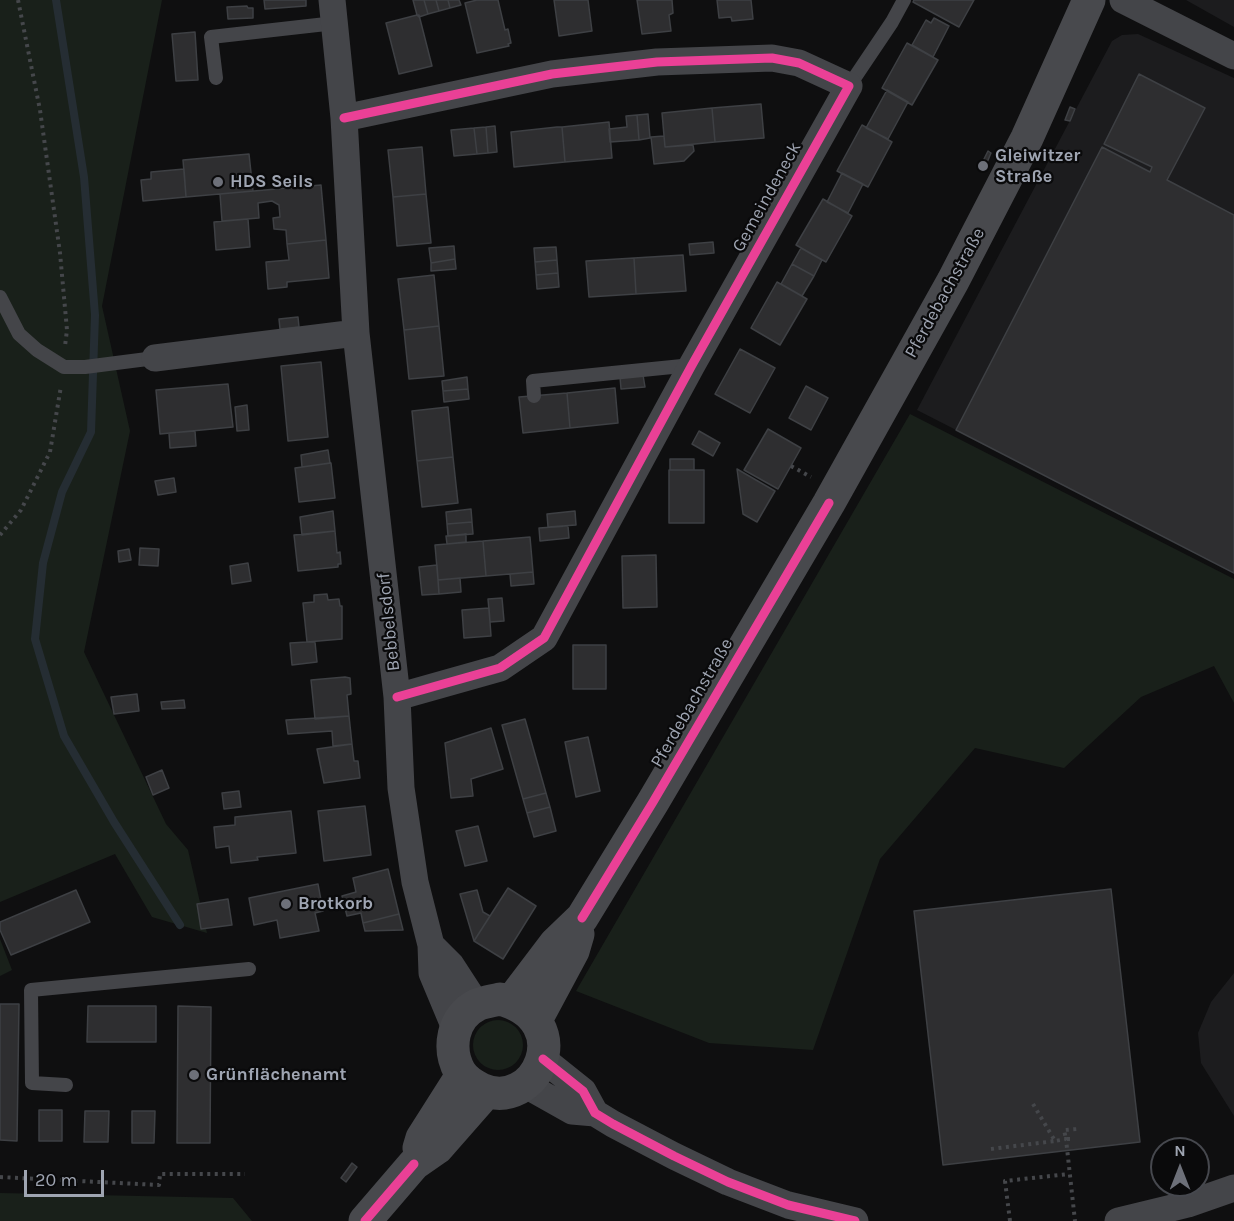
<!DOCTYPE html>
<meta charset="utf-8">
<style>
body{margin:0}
#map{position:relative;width:1234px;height:1221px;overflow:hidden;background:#0f0f10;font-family:Karla,sans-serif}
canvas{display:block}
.north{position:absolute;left:1150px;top:1137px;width:60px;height:60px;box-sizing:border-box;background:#0a0a0b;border:2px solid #46484e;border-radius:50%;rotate:0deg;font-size:16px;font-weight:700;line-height:24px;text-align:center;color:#9fa5b2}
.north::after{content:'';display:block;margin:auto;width:21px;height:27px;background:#6d7079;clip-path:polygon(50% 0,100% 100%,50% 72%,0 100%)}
.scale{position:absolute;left:24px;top:1170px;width:80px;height:27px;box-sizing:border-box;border:3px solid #9fa5b2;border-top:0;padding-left:8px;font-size:18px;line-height:21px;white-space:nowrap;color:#9fa5b2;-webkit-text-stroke:4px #0a0a0b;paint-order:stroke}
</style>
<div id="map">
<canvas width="1234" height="1221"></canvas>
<div class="north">N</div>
<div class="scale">20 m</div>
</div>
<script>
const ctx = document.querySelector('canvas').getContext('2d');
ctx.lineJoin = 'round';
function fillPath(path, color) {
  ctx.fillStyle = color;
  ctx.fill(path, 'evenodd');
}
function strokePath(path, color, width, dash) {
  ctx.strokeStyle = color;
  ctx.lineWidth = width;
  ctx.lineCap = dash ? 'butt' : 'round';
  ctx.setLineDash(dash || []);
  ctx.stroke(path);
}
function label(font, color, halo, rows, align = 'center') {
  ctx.font = font + ' Karla,sans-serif';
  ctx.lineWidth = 4.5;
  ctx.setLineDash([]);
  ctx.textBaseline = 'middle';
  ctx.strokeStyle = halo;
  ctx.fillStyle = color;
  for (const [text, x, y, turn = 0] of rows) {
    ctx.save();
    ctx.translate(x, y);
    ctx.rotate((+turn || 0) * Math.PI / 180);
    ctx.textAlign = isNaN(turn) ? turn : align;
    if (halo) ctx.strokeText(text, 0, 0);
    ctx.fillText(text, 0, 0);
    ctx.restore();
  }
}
fillPath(new Path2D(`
 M1186,0H1234V27Z
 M1138,34L1234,78V572L917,410L1112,41L1122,35Z
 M1234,973V1116L1201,1063L1198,1033L1211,1002Z`), '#1c1c1e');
fillPath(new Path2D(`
 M0,0H162L102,306L130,431L84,652L166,824L188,850L207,933L152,917L115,854L0,902Z
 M910,414L1234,579V703L1214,666L1141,697L1064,768L975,748L880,859L813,1050L709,1043L576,991Z
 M0,939L12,970L0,976Z
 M473 1045a25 25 0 1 1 50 0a25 25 0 1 1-50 0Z
 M0,1193L233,1198L252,1221H0Z`), '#19201a');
strokePath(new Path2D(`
 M56,0L84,177L95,315L91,432L62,492L43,563L35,639L64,736L114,822L180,925`), '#252d33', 8);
const building = new Path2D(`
 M264,0H306V6L265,9Z
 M413,0H424L428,14L419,17L417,15Z
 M424,0H436L439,11L428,14Z
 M436,0H448L450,8L439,11Z
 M448,0H459L461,5L450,8Z
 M477,0H498L505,30L508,29L511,43L508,44L509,46L477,53L465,3Z
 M554,0H588L592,31L559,36Z
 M637,0H672L673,13L669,15L671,31L642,34Z
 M717,0H751L753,19L732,21L731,17L719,18Z
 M914,0H974L959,27L913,2Z
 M247,6L248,8H253V18L228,19L227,7Z
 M417,15H419L432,66L399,74L386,23Z
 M934,18L949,26L933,57L912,45L926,20L931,23Z
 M195,32L198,80L176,81L172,34Z
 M907,43L938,60L912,105L882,88Z
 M1139,74L1205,108L1167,180L1234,215V573L956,430L1102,147L1150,172L1152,167L1104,144Z
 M887,90L908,102L888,139L866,128Z
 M761,104L764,138L715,142L712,108Z
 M1070,107L1075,109L1070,121L1065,120Z
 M712,108L715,142L665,147L662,113Z
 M648,114L650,138L639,140L637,115Z
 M637,115L639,140L610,142L609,129L627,127L626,116Z
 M609,122L612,158L565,162L562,127Z
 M862,125L892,142L868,187L837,171Z
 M495,126L497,152L488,153L486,127Z
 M486,127L488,153L477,154L474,128Z
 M557,127H562L565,162L514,167L511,132Z
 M474,128L477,154L454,156L451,130Z
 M664,136L665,147L693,145L694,151L684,161L654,164L651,137Z
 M422,147L426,194L393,197L388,150Z
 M988,151L991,153L986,165L982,163Z
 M249,154L253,191L186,197L183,160Z
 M184,169L186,197L143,201L141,180L151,179V172Z
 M842,173L863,184L848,213L827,202Z
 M321,185L326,240L287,244L286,230L274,229L273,218L280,217L279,205L272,201L258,203L259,218L222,221L220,194Z
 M426,194L431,243L397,246L393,197Z
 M823,199L852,216L826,262L796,245Z
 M248,219L250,247L216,250L214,222Z
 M326,240L329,278L287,282V287L268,289L266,262L289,260L287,244Z
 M713,242L714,253L690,255L689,244Z
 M454,246L455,259L431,263L429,248Z
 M556,247L557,260L535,262L534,248Z
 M801,248L822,260L814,276L792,264Z
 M683,255L686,291L636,294L634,258Z
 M634,258L636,294L589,297L586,261Z
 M455,259L456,269L431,271V263Z
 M557,260L558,273L536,275L535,262Z
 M792,264L814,276L802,296L781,284Z
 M558,273L559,287L537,289L536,275Z
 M434,275L439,326L404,330L398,279Z
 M777,282L807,299L780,345L751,328Z
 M298,317L299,327L280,329L279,319Z
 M439,326L444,376L409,379L404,330Z
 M740,349L775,368L750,413L715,394Z
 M321,362L328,437L288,441L281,366Z
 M643,375L645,387L621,389L620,377Z
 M467,377L468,389L443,391L442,381Z
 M228,384L233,427L160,434L156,390Z
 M806,386L828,398L811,430L789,418Z
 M615,388L618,423L570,428L567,393Z
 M468,389L469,399L444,402L443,391Z
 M567,393L570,428L523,433L519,397Z
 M247,405L249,430L237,431L235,407Z
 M448,407L453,457L417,461L412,411Z
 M768,429L801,448L778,489L744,470Z
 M195,431L196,446L170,448L169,433Z
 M699,431L720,443L713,456L692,444Z
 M328,450L330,463L302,467L301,455Z
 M453,457L458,503L422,507L417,461Z
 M670,459H694V470H670Z
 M331,463L335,498L299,502L295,468Z
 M737,469L775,491L757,522L743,514Z
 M669,470H704V523H669Z
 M174,478L176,492L158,495L155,481Z
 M471,509L472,522L447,524L446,512Z
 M333,511L335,531L302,535L300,517Z
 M575,511L576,525L548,527L547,514Z
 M472,522L473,534L448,536L447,524Z
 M568,526L569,538L540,541L539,528Z
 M335,531L337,553L340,552L341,564H338V567L298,571L294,535Z
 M466,534V542L447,544L446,536Z
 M530,537L533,572L486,576L483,541Z
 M483,541L486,576L438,580L435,545Z
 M140,548L159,549L158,566L139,565Z
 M129,549L131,560L119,562L118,551Z
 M656,555L657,607L623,608L622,556Z
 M248,563L251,581L232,584L230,566Z
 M437,565L439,594L422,595L419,567Z
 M533,572L534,584L511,586L510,574Z
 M460,578L461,592L439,594L438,580Z
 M327,594L328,600L339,599L340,606H342V639L307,642L303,603L314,602V595Z
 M502,598L504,621L490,622L488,599Z
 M489,608L491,636L464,638L462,610Z
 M307,642H315L317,662L292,665L290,643Z
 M573,645H606V689H573Z
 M345,677L350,678L351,694L347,695L349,716L315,719L311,680Z
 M137,694L139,711L114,714L111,697Z
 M184,700L185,708L162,709L161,702Z
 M349,716L352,744L333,746L332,731L288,734L286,720Z
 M525,719L546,793L523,799L502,725Z
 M491,728L503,769L471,779L473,796L451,798L445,743Z
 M588,737L600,791L576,797L565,742Z
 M352,744L354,761H358L360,778L324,783L317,749Z
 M162,770L169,788L153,795L146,777Z
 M239,791L241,807L224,809L222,793Z
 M546,793L550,807L527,813L523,799Z
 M365,806L371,855L324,861L318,811Z
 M550,807L556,831L534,837L527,813Z
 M291,811L296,853L257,857L258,860L231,863L229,846L216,848L214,827L235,825V817Z
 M478,826L487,861L465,866L456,831Z
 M388,869L399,914L363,923L361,913L347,916L342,896L356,892L353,878Z
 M318,884L323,911L315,913L319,931L280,938L277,920L254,925L249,898Z
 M508,888L536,906L503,959L474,941Z
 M1111,889L1140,1142L943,1165L914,911Z
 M76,890L90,922L11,955L0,930V922Z
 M477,890L483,912L490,916L474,941L460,894Z
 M228,899L232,925L201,929L197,904Z
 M399,914L403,930L365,931L363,923Z
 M0,1004H19L17,1141L0,1140Z
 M88,1006H156V1042H87Z
 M178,1006L211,1007L210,1143H177Z
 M39,1110H62V1141H39Z
 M85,1111H109L108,1142H84Z
 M132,1111H155L154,1143H132Z
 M352,1163L357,1167L346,1182L341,1178Z`);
fillPath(building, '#2e2e30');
strokePath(building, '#3e4044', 1.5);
strokePath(new Path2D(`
 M18,0L40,110L60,253L67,330L65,346
 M791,466L811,477
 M0,535L21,510L50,452L61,386
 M1033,1104L1055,1141L1066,1139L1075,1221
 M1070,1139H1066L1064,1130L1078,1129
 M991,1149L1055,1141
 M0,1177L159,1185L160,1174H245
 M1010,1221L1005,1181L1069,1174`), '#45474b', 4, [3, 4.5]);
strokePath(new Path2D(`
 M216,78L211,37L335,23
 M849,86L892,22L904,0
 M0,297L19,334L37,350L64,367H85L155,358
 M534,396L533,381L692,365
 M66,1085L32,1083L31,990L249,969`), '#444549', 14);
strokePath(new Path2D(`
 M332,0L344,118L356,333L397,697L401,788L415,882L431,945L432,973L455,1028
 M1123,0L1234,56
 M344,118L552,74L657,62L772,58L799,63L849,86L692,365L544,638L500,668L397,697
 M155,358L356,333
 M431,945L451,965L477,1005
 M543,1059L583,1091L595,1113L613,1124L674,1156L728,1182L788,1205L855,1221
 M524,1084L572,1111L595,1113
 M1118,1221L1188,1204L1234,1188`), '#444549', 27);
strokePath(new Path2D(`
 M500,999C580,1020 536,1114 481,1089C473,1085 465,1080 460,1072C447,1049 452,1017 477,1005C484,1002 492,1001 500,999Z
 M511,1002L555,944L582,918L653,802L829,503L953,281L1027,138L1089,0
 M536,1020L573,951L578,934
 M419,1148L422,1138L462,1075
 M365,1221L414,1164L437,1148L487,1091`), '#48494d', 33);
strokePath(new Path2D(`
 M344,118L552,74L657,62L772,58L799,63L849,86L692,365L544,638L500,668L397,697
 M582,918L653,802L829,503
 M543,1059L583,1091L595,1113L613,1124L674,1156L728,1182L788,1205L855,1221
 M365,1221L414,1164`), '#ea4096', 9);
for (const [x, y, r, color] of [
 [983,166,6,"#6d7079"],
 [218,182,6,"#6d7079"],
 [286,904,6,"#6d7079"],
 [194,1075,6,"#6d7079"]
]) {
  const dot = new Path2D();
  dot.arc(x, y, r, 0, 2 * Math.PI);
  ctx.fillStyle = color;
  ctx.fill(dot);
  strokePath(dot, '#0a0a0b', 2);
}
label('bold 18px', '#9fa5b2', '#0a0a0b', [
 ["Gleiwitzer",995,156],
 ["Straße",995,177],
 ["HDS Seils",230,182],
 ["Brotkorb",298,904],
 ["Grünflächenamt",206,1075]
], 'left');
label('18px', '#9fa5b2', '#0a0a0b', [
 ["Gemeindeneck",767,197,-61],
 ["Pferdebachstraße",945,293,-61],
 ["Bebbelsdorf",389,622,-96],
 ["Pferdebachstraße",692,703,-60]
]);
</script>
